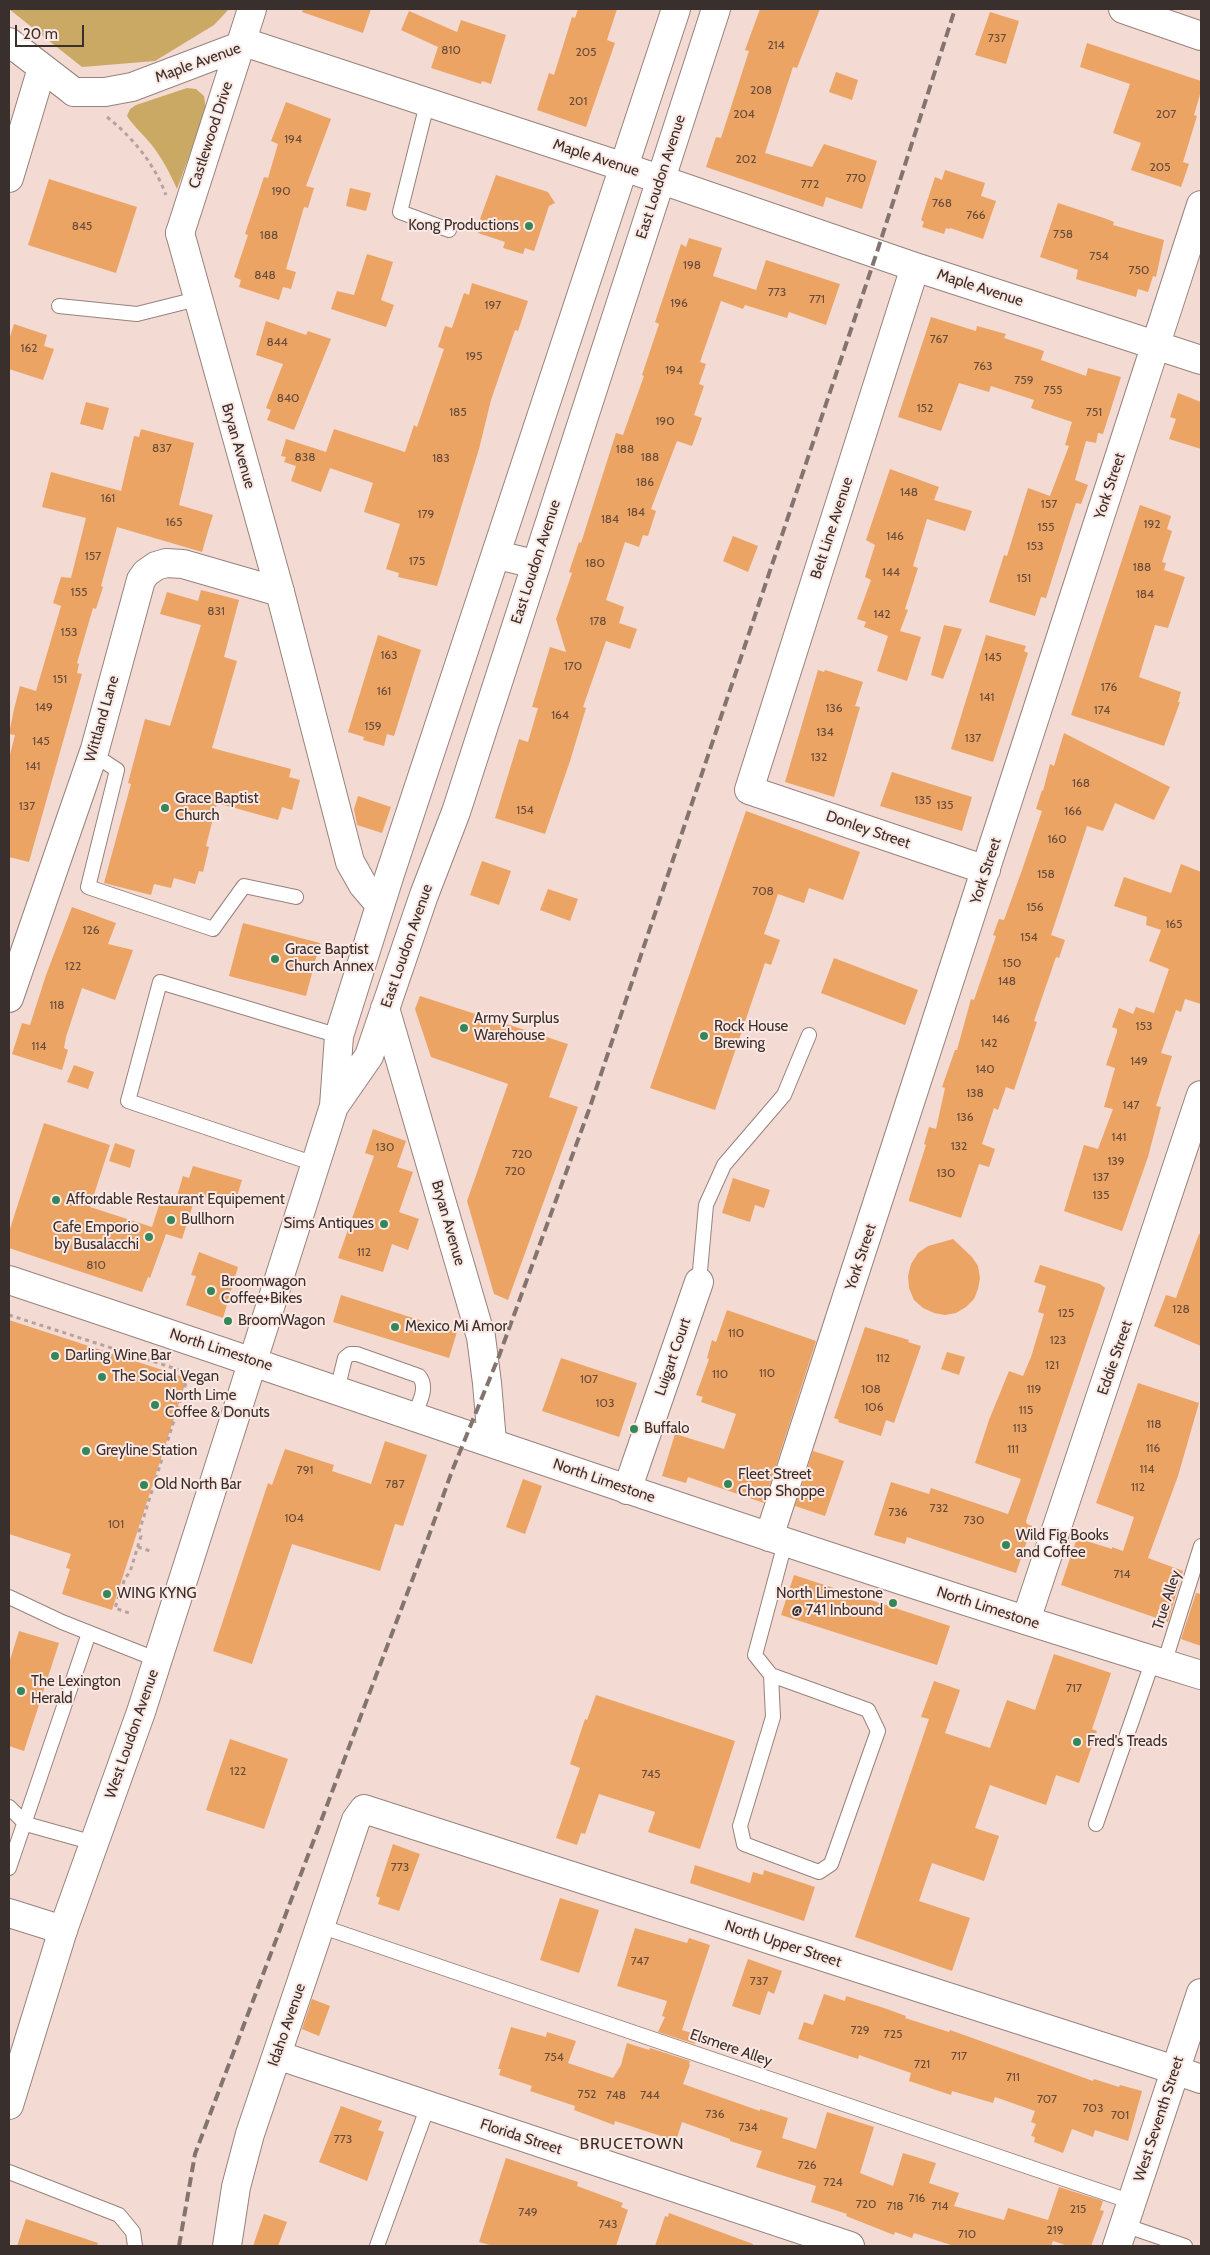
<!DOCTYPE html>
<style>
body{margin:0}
#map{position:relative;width:1210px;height:2255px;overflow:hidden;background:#f3dad3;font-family:Cabin,sans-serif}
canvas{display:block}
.frame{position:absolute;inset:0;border:10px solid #392f2d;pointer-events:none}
.scale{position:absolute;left:15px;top:25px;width:69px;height:22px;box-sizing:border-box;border:2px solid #392f2d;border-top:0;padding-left:6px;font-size:15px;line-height:18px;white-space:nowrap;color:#392f2d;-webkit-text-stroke:4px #fce8e3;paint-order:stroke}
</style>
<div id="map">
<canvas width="1210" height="2255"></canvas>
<div class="frame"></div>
<div class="scale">20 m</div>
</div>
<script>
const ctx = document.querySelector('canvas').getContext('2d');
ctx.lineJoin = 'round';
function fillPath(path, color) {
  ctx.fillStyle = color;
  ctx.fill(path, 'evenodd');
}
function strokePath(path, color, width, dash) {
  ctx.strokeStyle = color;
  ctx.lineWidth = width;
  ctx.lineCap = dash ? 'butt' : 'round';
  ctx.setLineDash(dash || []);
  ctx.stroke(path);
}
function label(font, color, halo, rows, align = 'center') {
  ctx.font = font + ' Cabin,sans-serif';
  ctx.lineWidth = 4;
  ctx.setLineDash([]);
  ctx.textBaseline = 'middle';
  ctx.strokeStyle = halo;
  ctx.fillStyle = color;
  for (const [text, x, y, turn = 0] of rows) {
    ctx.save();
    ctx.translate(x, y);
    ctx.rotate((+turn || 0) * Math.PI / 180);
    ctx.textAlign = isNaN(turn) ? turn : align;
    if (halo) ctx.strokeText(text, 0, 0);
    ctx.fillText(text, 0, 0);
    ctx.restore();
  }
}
fillPath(new Path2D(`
 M9,9H229L214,25L155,61L82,67Z
 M187,88L196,89L204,96L206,110L177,189C170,173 162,158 151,144C143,134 134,127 127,116L130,109L136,105Z`), '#caa964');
fillPath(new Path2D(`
 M303,9H371L363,33L302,12Z
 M578,9H617L607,40L615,43L586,127L537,110L549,73L554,75L572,17L575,18Z
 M760,9H820L797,68L793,67L765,153L812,167L824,144L877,161L862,209L826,197L823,207L706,167L716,137L721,138L749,51L745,50Z
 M409,11L457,32L461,20L506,35L491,84L482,81L481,84L431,68L438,47L401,30Z
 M990,12L1019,21L1006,64L975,55Z
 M1087,43L1201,81V91L1194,115L1197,116L1183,162L1189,164L1181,187L1131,170L1141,143L1113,133L1130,84L1080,67Z
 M836,72L858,80L852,100L829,92Z
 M286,102L331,119L306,186L314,188L308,208L304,207L286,269L296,272L291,289L283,287L279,300L239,287L241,280L234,277L248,235L245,234L264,177L268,178L278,144L271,141Z
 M945,170L985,183L981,196L996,201L983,239L950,228L949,229L946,228L944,234L922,227L924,222L921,220L935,177L942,180Z
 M496,175L548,192L555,203L549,206L534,251L525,248L523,254L503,248L505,242L478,233L482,220L480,219Z
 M49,179L137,207L116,273L28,245Z
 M350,188L371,193L366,211L346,206Z
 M1058,203L1104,218L1114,222L1113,225L1164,240L1156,277L1153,276L1148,292L1138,289L1136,297L1076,279L1078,270L1040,257Z
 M689,238L722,248L713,276L756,290L766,260L840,284L826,325L789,312L787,318L745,305L743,309L721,301L700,362L706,364L699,384L704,386L694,415L702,418L692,446L677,441L651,509L656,511L648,536L643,535L639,547L625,542L606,600L624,607L619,623L637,629L630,649L606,641L583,707L586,708L570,761L545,834L495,818L519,739L528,742L538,708L532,707L550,647L566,652L556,619L572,573L569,572L579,542L581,543L616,433L623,435L644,376L642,375L659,324L655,322L681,244L686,247Z
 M367,254L393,262L381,300L394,305L386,327L331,309L337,291L354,295Z
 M472,283L528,301L518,331L515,330L491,400L479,449L437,586L398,577L399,573L386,569L400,524L364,512L373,483L330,468L321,492L291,481L296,466L284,462L286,457L281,456L286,439L326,452L334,429L405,452L414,425L417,427L444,349L438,347L445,326L452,328L464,293L469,295Z
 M931,317L976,331L977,326L1006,334L1004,338L1044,351L1041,360L1086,376L1088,368L1121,377L1103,434L1098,433L1096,443L1086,441L1075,480L1088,485L1081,504L1076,503L1046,598L1041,597L1035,616L989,602L1004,555L1007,556L1028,488L1050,496L1069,446L1065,445L1072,422L1031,408L1034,400L991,386L989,392L959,383L941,431L898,417Z
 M266,321L306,335L308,331L331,339L294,430L267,420L271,410L266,408L283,364L256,355Z
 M14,324L47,335L44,346L54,349L43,380L9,369V340Z
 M1178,393L1201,402V449L1169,439L1176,419L1170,417Z
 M86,402L109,408L103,430L80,424Z
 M141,429L194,443L179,505L213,515L208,531L202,552L117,527L101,586L103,587L96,609L93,608L77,663L79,664L77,673L82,674L29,862L9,857V758L15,735L9,734L14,709L20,686L36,691L61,606L53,603L61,577L71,578L86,518L42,507L51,472L121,491L134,436L139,437Z
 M890,469L939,487L934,500L972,511L965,531L927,519L913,566L918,568L905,609L908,610L900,631L921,637L907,681L877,671L888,636L864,627L866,622L857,619L871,580L865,577L875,545L866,540Z
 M1140,505L1171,516L1167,529L1172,531L1162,562L1166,563L1164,570L1185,577L1168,628L1155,625L1139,677L1181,692L1178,702H1180L1164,746L1071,715Z
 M733,536L758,546L748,572L723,561Z
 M201,590L239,600L224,657L237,661L212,748L291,769L289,777L300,780L292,810L282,807L278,820L217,803L206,846L209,847L203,872L199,871L195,884L174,878L171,888L154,884L151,895L104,883L131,784L128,783L145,719L170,726L201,625L160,614L167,592L198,601Z
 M944,625L962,629L943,679L931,675Z
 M378,635L421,650L394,736L387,734L384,746L363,740L364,737L348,732Z
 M986,635L1026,646L1024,651L1028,653L993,762L951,749Z
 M818,670L824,672L825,670L863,682L855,706L860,707L834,797L785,782Z
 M1064,733L1170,787L1154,820L1115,803L1103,831L1087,826L1051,935L1065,940L1059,958L1056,957L1034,1021L1037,1022L1014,1090L1006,1087L998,1110L994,1108L982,1144L995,1149L989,1167L979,1164L961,1218L909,1201V1199L926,1145L924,1144L929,1127L936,1129L945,1088L942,1087L955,1050H957L971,999L974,1000L996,936L993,935L999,919L1004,920L1022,870L1042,811L1036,809L1042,790L1043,791L1050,764L1054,766Z
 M892,772L972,797L962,831L880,806Z
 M358,796L391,807L382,833L357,825L354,809Z
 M746,811L860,852L843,900L809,888L804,903L778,894L764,934L780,940L771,965L765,963L715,1110L650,1088Z
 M482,861L511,871L499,905L470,895Z
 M1181,864L1201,872V1004L1185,999L1181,1012L1176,1010L1161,1053L1172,1056L1156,1106L1161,1107L1148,1157L1122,1231L1064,1211L1084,1145L1098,1149L1113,1109L1104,1107L1115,1068L1106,1065L1117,1032V1029L1112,1027L1119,1008L1133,1014L1136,1007L1154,1013L1169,969L1149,961L1161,930L1146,925L1147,917L1114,906L1124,877L1171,893Z
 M548,889L578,899L570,921L540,910Z
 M72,907L116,923L108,944L133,950L115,1000L82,988L66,1037L64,1048L68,1050L62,1070L12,1054L22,1023L30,1025L46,975Z
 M243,923L320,943L306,996L229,976Z
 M834,958L918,990L905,1025L821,993Z
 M420,996L568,1044L549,1097L578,1107L508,1300L494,1294L467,1201L508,1084L431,1057L415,1009Z
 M74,1065L94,1072L88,1089L67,1082Z
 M44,1123L110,1145L90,1207L152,1227L160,1202L174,1206L183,1176L189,1178L193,1166L242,1180L234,1206L196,1195L182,1239L166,1234L150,1278L148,1277L142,1292L9,1248V1232Z
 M373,1129L406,1141L397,1167L413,1172L399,1212L419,1219L408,1250L392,1244L383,1272L338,1258L374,1156L365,1153Z
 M115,1143L135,1150L130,1168L109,1161Z
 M733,1178L770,1190L764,1208L755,1205L750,1222L722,1213Z
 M1199,1234H1201V1346L1154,1326L1166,1295L1176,1298Z
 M953,1239L972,1257L978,1266L980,1278L978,1289L974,1299L966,1307L956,1313L945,1315L934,1313L923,1308L914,1300L909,1288L908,1276L911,1264L918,1253L928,1246Z
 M199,1252L238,1267L223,1318L186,1305L196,1276L191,1275Z
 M1040,1265L1100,1284L1105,1288L1026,1521L1027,1524L1032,1526L1016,1573L907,1537L905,1544L874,1535L891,1482L929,1494L931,1488L1008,1514L1021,1479L975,1463L989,1420L1009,1371L1023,1376L1031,1357L1044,1314L1038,1312L1046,1286L1034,1282Z
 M341,1295L457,1332L449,1358L333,1322Z
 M727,1310L816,1341L764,1503L688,1477L686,1483L662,1476L675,1434L724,1449L736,1414L701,1402L703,1397L696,1395L709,1359L707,1358L712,1340L716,1342Z
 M9,1320L187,1378L112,1610L62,1594L70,1569L66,1568L71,1554L9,1534Z
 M865,1327L909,1340L908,1342L921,1346L894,1423L886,1420L881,1436L838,1422L839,1420L834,1418Z
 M947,1352L965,1357L959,1375L941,1369Z
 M561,1358L637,1383L619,1437L542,1411Z
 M1138,1383L1199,1403L1178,1476L1148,1558L1183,1571L1168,1622L1061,1585L1077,1538L1112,1549V1547L1123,1551L1134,1517L1096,1503Z
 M385,1441L427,1455L403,1526L395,1524L380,1571L292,1544L252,1664L213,1651L268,1483L272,1485L285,1449L334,1465L332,1471L371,1484Z
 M813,1451L844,1461L825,1516L795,1506Z
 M523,1479L542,1486L525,1534L506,1527Z
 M794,1575L950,1626L937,1665L781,1615Z
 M1196,1593L1201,1594V1646L1181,1639Z
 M19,1631L59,1643L24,1751L9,1746V1663Z
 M1054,1654L1111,1673L1092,1729L1097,1731L1079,1783L1056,1775L1046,1805L990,1785L975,1828L999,1836L984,1881L932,1863L919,1901L970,1918L952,1971L855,1937L929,1719L921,1717L934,1681L960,1690L945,1733L990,1748L1007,1700L1035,1710Z
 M596,1695L735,1741L700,1849L648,1832L655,1812L599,1794L585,1834L581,1833L577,1845L556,1838L580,1768L570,1764L585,1719L587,1720Z
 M230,1739L288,1759L264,1829L206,1810Z
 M393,1844L420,1854L399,1911L378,1904L380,1898L376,1896Z
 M695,1865L750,1883L753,1872L763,1875L764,1870L815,1887L804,1921L690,1883Z
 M560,1898L599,1910L579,1973L540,1960Z
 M635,1928L687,1943L689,1938L710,1945L682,2030L698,2035L695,2044L658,2032L665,2017L662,2016L667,2001L617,1986Z
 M748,1959L782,1971L774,1994L768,1991L760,2015L732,2006Z
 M824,1994L845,2001L846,1996L884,2008L906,2016L905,2018L949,2032L950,2030L1093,2081L1094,2079L1119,2087L1120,2085L1142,2091L1128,2141L1095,2130L1093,2137L1072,2129L1063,2153L1034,2142L1035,2137L1031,2136L1036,2124L1031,2122L1035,2111L995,2097L993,2103L952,2091L951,2095L909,2081L911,2073L859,2055L858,2059L798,2039L804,2022L813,2025Z
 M312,1999L330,2006L319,2036L302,2029Z
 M511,2027L546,2037L547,2032L576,2041L568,2063L613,2078L621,2065L627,2043L649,2050L650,2048L690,2061L689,2064L690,2065L683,2084L760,2111V2109L788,2118L782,2138L816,2149L827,2112L874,2127L860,2173L893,2186L903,2153L936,2163L929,2183L959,2193L954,2206L1004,2220L1008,2208L1048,2220L1059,2187L1103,2201L1100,2210L1104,2211L1091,2246H1068L1053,2241L1051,2246H954L914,2233L912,2238L895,2232L894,2235L846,2216L847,2214L811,2202L816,2186L756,2167L762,2151L730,2141V2139L682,2122L676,2141L615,2121L614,2125L574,2110L575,2106L530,2091L532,2086L499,2075L501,2069H498Z
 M341,2106L382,2121L378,2130L384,2132L367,2181L319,2162Z
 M506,2158L578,2182L577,2186L623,2203L621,2207L628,2210L616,2246H493L479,2242Z
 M669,2213L753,2244V2246H655L665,2216L668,2217Z
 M264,2214L287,2222L278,2246H253Z
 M26,2219L98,2243L97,2246H17Z`), '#eca465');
const lane = new Path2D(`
 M427,104L400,212L449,230
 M59,306L137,314L197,299
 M93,754L117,770L88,887L213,929L244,886L296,897
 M315,1164L128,1101L160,982L339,1036
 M699,1282L706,1205L724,1165L784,1095L809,1035
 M337,1390L345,1358L350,1354H357L419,1376C429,1388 418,1404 414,1417
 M9,1597L62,1622L158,1660
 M1164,1664L1201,1546
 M771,1675L868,1710L878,1731L831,1864L819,1872L744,1844L740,1826L773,1717L771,1675L755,1655L785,1543
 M9,1807L26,1824L94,1843
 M1096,1824L1153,1660
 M9,1868L89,1633
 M320,1926L1132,2202
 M9,2172L119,2215L133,2232L135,2246
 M1124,2225L1185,2246
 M377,2246L428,2106`);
const street = new Path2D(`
 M1123,9L1201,36
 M74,92H105L132,87L240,46L253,45L624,167L915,267L1201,360
 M9,178L42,68
 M180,233L252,9
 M915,267L749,790L986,870
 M497,555L535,564
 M9,998L95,749L141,580L146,573L156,566L166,563L183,564L280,592
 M627,1490L699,1282
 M769,1537L1201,205
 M1026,1620L1201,1095
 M9,1913L63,1930
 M277,2055L850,2246
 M227,2246L236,2187L250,2134L356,1820L364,1809L1175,2070`);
const secondary = new Path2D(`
 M9,42L74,92
 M180,233L280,592L350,862L363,885L380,905
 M385,1008L481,1337L487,1383L492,1442
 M335,1105L369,1056L424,895L456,812L716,9
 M9,1280C406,1412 801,1553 1201,1675
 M1175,2070L1201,2079
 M9,2105L63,1930L141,1712L334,1106L339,1036L390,874L676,9
 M1117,2246L1201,1993`);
strokePath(lane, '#98827c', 16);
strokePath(street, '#98827c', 30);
strokePath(secondary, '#98827c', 30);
strokePath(new Path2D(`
 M107,117C133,138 154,163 166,195
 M9,1315L189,1373L139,1532L141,1536L130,1572L125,1578L115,1608L132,1614
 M138,1547L153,1552`), '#b7a39e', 3, [4, 4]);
strokePath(lane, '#fff', 14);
strokePath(street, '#fff', 28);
strokePath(secondary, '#fff', 28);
strokePath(new Path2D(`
 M179,2246L195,2154L427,1541L452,1471L499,1356L590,1107L877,252L955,9`), '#847470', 4, [10, 5]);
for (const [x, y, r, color] of [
 [529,226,5,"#368758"],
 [165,808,5,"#368758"],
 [275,959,5,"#368758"],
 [464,1028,5,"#368758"],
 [704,1036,5,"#368758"],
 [56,1200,5,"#368758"],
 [171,1220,5,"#368758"],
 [384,1224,5,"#368758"],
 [149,1237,5,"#368758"],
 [211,1291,5,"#368758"],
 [228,1321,5,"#368758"],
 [395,1327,5,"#368758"],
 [55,1356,5,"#368758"],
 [102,1377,5,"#368758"],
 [155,1405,5,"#368758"],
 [634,1429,5,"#368758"],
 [86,1451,5,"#368758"],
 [728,1484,5,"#368758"],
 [144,1485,5,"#368758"],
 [1006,1545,5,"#368758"],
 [107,1594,5,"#368758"],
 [893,1603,5,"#368758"],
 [21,1691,5,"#368758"],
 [1077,1742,5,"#368758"]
]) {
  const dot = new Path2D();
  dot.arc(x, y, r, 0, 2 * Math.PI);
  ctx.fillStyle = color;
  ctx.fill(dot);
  strokePath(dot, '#fce8e3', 2);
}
label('12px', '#664c3b', null, [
 ["737",997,38],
 ["214",776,45],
 ["810",451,50],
 ["205",586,52],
 ["208",761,90],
 ["201",578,101],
 ["204",744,114],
 ["207",1166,114],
 ["194",293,139],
 ["202",746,159],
 ["205",1160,167],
 ["770",856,178],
 ["772",810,184],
 ["190",281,191],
 ["768",942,203],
 ["766",976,215],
 ["845",82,226],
 ["758",1063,234],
 ["188",269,235],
 ["754",1099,256],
 ["198",692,265],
 ["750",1139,270],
 ["848",265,275],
 ["773",777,292],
 ["771",817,299],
 ["196",679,303],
 ["197",493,305],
 ["767",939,339],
 ["844",277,342],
 ["162",29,348],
 ["195",474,356],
 ["763",983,366],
 ["194",674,370],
 ["759",1024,380],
 ["755",1053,390],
 ["840",288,398],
 ["152",925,408],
 ["185",458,412],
 ["751",1094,412],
 ["190",665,421],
 ["837",162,448],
 ["188",625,449],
 ["838",305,457],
 ["188",650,457],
 ["183",441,458],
 ["186",645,482],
 ["148",909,492],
 ["161",108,498],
 ["157",1049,504],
 ["184",636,512],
 ["179",426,514],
 ["184",610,519],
 ["165",174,522],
 ["192",1152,524],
 ["155",1046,527],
 ["146",895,536],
 ["153",1035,546],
 ["157",93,556],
 ["175",417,561],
 ["180",595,563],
 ["188",1142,567],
 ["144",891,572],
 ["151",1024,578],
 ["155",79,592],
 ["184",1145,594],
 ["831",216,611],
 ["142",882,614],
 ["178",598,621],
 ["153",69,632],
 ["163",389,655],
 ["145",993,657],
 ["170",573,666],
 ["151",60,679],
 ["176",1109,687],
 ["161",384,691],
 ["141",987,697],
 ["149",44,707],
 ["136",834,708],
 ["174",1102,710],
 ["164",560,715],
 ["159",373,726],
 ["134",825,732],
 ["137",973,738],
 ["145",41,741],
 ["132",819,757],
 ["141",33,766],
 ["168",1081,783],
 ["135",923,800],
 ["135",945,805],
 ["137",27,806],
 ["154",525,810],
 ["166",1073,811],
 ["160",1057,839],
 ["158",1046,874],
 ["708",763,891],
 ["156",1035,907],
 ["165",1174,924],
 ["126",91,930],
 ["154",1029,937],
 ["150",1012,963],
 ["122",73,966],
 ["148",1007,981],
 ["118",57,1005],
 ["146",1001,1019],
 ["153",1144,1026],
 ["142",989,1043],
 ["114",39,1046],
 ["149",1139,1061],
 ["140",985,1069],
 ["138",975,1093],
 ["147",1131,1105],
 ["136",965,1117],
 ["141",1119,1137],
 ["132",959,1146],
 ["130",385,1147],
 ["720",522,1154],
 ["139",1116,1161],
 ["720",515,1171],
 ["130",946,1173],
 ["137",1101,1177],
 ["135",1101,1195],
 ["112",364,1252],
 ["810",96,1265],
 ["128",1181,1309],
 ["125",1066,1313],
 ["110",736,1333],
 ["123",1058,1340],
 ["112",883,1358],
 ["121",1052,1365],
 ["110",767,1373],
 ["110",720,1374],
 ["107",589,1379],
 ["108",871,1389],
 ["119",1034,1389],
 ["103",605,1403],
 ["106",874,1407],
 ["115",1026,1410],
 ["118",1154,1424],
 ["113",1020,1428],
 ["116",1153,1448],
 ["111",1013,1449],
 ["114",1147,1469],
 ["791",305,1470],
 ["787",395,1484],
 ["112",1138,1487],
 ["732",939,1508],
 ["736",898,1512],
 ["104",294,1518],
 ["730",974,1520],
 ["101",116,1524],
 ["714",1122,1574],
 ["717",1074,1688],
 ["122",238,1771],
 ["745",651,1774],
 ["773",400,1867],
 ["747",640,1961],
 ["737",759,1981],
 ["729",860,2030],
 ["725",893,2034],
 ["717",959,2056],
 ["754",554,2057],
 ["721",922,2064],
 ["711",1013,2077],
 ["752",587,2094],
 ["748",616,2095],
 ["744",650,2095],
 ["707",1047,2099],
 ["703",1093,2108],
 ["736",715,2114],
 ["701",1120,2115],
 ["734",748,2127],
 ["773",343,2139],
 ["726",807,2165],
 ["724",833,2182],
 ["716",917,2198],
 ["720",866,2204],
 ["718",895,2206],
 ["714",940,2206],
 ["215",1078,2209],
 ["749",528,2212],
 ["743",608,2224],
 ["219",1055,2230],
 ["710",967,2234]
]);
label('15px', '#392f2d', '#fce8e3', [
 ["Maple Avenue",198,63,-20],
 ["Castlewood Drive",211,135,-72],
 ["Maple Avenue",596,158,18],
 ["East Loudon Avenue",661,177,-72],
 ["Maple Avenue",980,288,18],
 ["Bryan Avenue",238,446,74],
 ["York Street",1110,486,-72],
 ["Belt Line Avenue",832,528,-72],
 ["East Loudon Avenue",536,562,-72],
 ["Wittland Lane",102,719,-74],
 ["Donley Street",868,830,19],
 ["York Street",986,871,-72],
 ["East Loudon Avenue",407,946,-71],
 ["Bryan Avenue",448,1223,74],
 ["York Street",861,1257,-72],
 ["North Limestone",221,1350,18],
 ["Luigart Court",673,1357,-71],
 ["Eddie Street",1115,1358,-71],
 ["North Limestone",604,1481,19],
 ["True Alley",1167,1600,-72],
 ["North Limestone",988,1608,18],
 ["West Loudon Avenue",132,1734,-71],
 ["North Upper Street",783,1944,18],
 ["Idaho Avenue",287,2025,-71],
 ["Elsmere Alley",731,2048,19],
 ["West Seventh Street",1159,2119,-72],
 ["Florida Street",521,2137,18]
]);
label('15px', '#392f2d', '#fce8e3', [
 ["Kong Productions",519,226,"right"],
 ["Grace Baptist",175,799],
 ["Church",175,816],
 ["Grace Baptist",285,950],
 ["Church Annex",285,967],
 ["Army Surplus",474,1019],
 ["Warehouse",474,1036],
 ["Rock House",714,1027],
 ["Brewing",714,1044],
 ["Affordable Restaurant Equipement",66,1200],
 ["Bullhorn",181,1220],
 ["Sims Antiques",374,1224,"right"],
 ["Cafe Emporio",139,1228,"right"],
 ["by Busalacchi",139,1245,"right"],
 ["Broomwagon",221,1282],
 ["Coffee+Bikes",221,1299],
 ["BroomWagon",238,1321],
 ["Mexico Mi Amor",405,1327],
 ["Darling Wine Bar",65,1356],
 ["The Social Vegan",112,1377],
 ["North Lime",165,1396],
 ["Coffee & Donuts",165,1413],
 ["Buffalo",644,1429],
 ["Greyline Station",96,1451],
 ["Fleet Street",738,1475],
 ["Chop Shoppe",738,1492],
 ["Old North Bar",154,1485],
 ["Wild Fig Books",1016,1536],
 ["and Coffee",1016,1553],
 ["WING KYNG",117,1594],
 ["North Limestone",883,1594,"right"],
 ["@ 741 Inbound",883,1611,"right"],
 ["The Lexington",31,1682],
 ["Herald",31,1699],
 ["Fred's Treads",1087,1742]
], 'left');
ctx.letterSpacing = '1px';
label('16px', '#392f2d', '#fce8e3', [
 ["BRUCETOWN",632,2144]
]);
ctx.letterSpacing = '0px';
</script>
